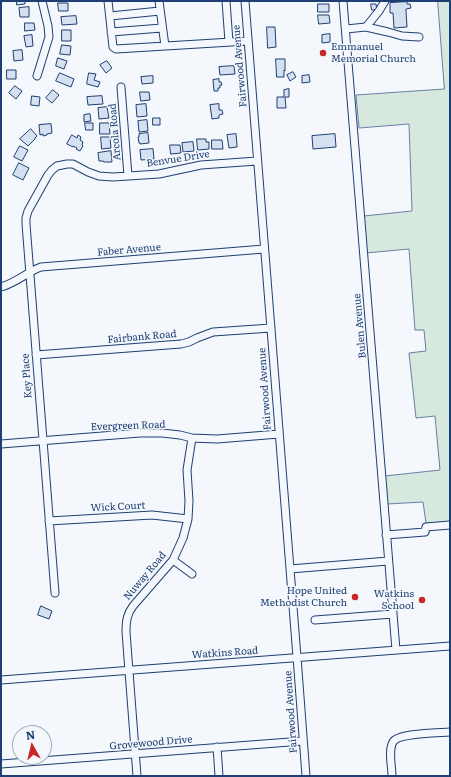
<!DOCTYPE html>
<style>
body{margin:0}
#map{position:relative;width:451px;height:777px;overflow:hidden;background:#f4f7fb;font-family:Literata,serif}
canvas{display:block}
.frame{position:absolute;inset:0;border:2px solid #1d3f73;pointer-events:none}
.north{position:absolute;left:12px;top:725px;width:40px;height:40px;box-sizing:border-box;background:#f4f7fb;border:1px solid #9eadc5;border-radius:50%;rotate:352deg;font-size:11px;font-weight:700;line-height:16px;text-align:center;color:#1d3f73}
.north::after{content:'';display:block;margin:auto;width:14px;height:18px;background:#c62828;clip-path:polygon(50% 0,100% 100%,50% 72%,0 100%)}
</style>
<div id="map">
<canvas width="451" height="777"></canvas>
<div class="frame"></div>
<div class="north">N</div>
</div>
<script>
const ctx = document.querySelector('canvas').getContext('2d');
ctx.lineJoin = 'round';
function fillPath(path, color) {
  ctx.fillStyle = color;
  ctx.fill(path, 'evenodd');
}
function strokePath(path, color, width, dash) {
  ctx.strokeStyle = color;
  ctx.lineWidth = width;
  ctx.lineCap = dash ? 'butt' : 'round';
  ctx.setLineDash(dash || []);
  ctx.stroke(path);
}
function label(font, color, halo, rows, align = 'center') {
  ctx.font = font + ' Literata,serif';
  ctx.lineWidth = 3;
  ctx.setLineDash([]);
  ctx.textBaseline = 'middle';
  ctx.strokeStyle = halo;
  ctx.fillStyle = color;
  for (const [text, x, y, turn = 0] of rows) {
    ctx.save();
    ctx.translate(x, y);
    ctx.rotate((+turn || 0) * Math.PI / 180);
    ctx.textAlign = isNaN(turn) ? turn : align;
    if (halo) ctx.strokeText(text, 0, 0);
    ctx.fillText(text, 0, 0);
    ctx.restore();
  }
}
const green = new Path2D(`
 M438,1H450V522L426,523L423,502L387,504L385,476L440,470L435,416L416,418L409,353L426,351L424,330H415L409,249L366,253L364,216L412,211L409,124L359,128L356,95L444,89Z`);
fillPath(green, '#d7e8df');
strokePath(green, '#687fa3', 1);
const building = new Path2D(`
 M17,1H25V4L17,5Z
 M407,2V4H410L411,8L406,9V11L407,27L394,28L393,13H390V3Z
 M58,3H68V11H59Z
 M318,4H329V12H318Z
 M371,4H376L377,10H372Z
 M29,7V17H20L19,8Z
 M318,15H329L330,23L319,24Z
 M76,16L77,24L62,25L61,17Z
 M25,23H34L35,30L25,31Z
 M267,27H275L276,47L268,48Z
 M62,30H71V41H62Z
 M330,34V42L322,43V35Z
 M32,35L33,46L26,47L24,36Z
 M62,45L71,46L70,55L60,54Z
 M22,50L23,60L14,61L13,51Z
 M58,58L67,61L64,69L56,66Z
 M276,59H285V71L284,70V77H277Z
 M107,61L112,68L106,73L100,65Z
 M234,66L235,74L220,75L219,67Z
 M7,70H16V79H7Z
 M293,72L296,77L290,81L287,75Z
 M60,73L74,79L71,87L56,81Z
 M89,73L96,74L94,80L100,82L98,87L87,84Z
 M309,75L310,82L302,83V76Z
 M153,76V83L142,84L141,77Z
 M219,79V82H221L222,85H220V88H218V91H214L213,80Z
 M15,86L22,91L16,99L9,93Z
 M289,89V97H285L286,108H277V97H284V90Z
 M53,90L59,95L52,103L46,98Z
 M140,92H149L150,100L141,101Z
 M32,96L40,97L39,106L31,105Z
 M102,96L103,104L88,105L87,97Z
 M146,104L147,116L137,117L136,105Z
 M219,104V110H222L223,114L219,115V118L212,119L210,105Z
 M107,107L109,118L99,119L98,108Z
 M90,114L91,121L84,122V115Z
 M153,118H160V125H153Z
 M147,120L148,131L139,132L138,121Z
 M85,123H93V130H86Z
 M100,123H109L110,134H100Z
 M51,124L52,133L47,134V135L43,136V134L40,135L39,125Z
 M31,129L37,136L35,138V139L28,146L20,139Z
 M148,133L149,143L140,144V143H139L138,137H139V134Z
 M236,134L237,145V147L229,148L227,135Z
 M335,134L336,147L313,149L312,136Z
 M72,135L77,138L78,135L81,137L80,140L83,142L82,145L83,146L80,151L76,149L77,148L73,146V147L67,144Z
 M101,137H110L111,148L102,149Z
 M197,139H206V142H209V149L198,150Z
 M212,140H222L223,149H212Z
 M193,142L194,151L183,152L182,143Z
 M170,145H180L181,153L171,154Z
 M20,146L28,150L22,161L14,157Z
 M153,149L154,159L141,160L140,150Z
 M111,151L112,162H104L103,161H99L98,153Z
 M19,163L29,168L23,180L13,175Z
 M41,606L52,611L49,619L38,615Z`);
fillPath(building, '#d5e0f0');
strokePath(building, '#1d3f73', 1);
const minor = new Path2D(`
 M108,1L113,47L116,49L248,41
 M159,1L165,46
 M226,1L229,42
 M245,1L297,657L306,776
 M343,1L396,650
 M110,16L160,11
 M366,27L388,32L402,36L419,37
 M346,29L366,27L379,11L385,1
 M111,32L162,28
 M37,76L49,37L48,26L42,1
 M121,87L128,176
 M1,287C16,283 27,272 41,267L264,249
 M36,355L181,344L189,342L197,338L213,332L271,328
 M1,444L140,433H162L180,435L192,438L217,439L279,434
 M49,521L152,515L188,519
 M386,535L425,532L426,527L450,525
 M173,560L192,574
 M290,569L388,561
 M55,593L26,224V218L28,211L48,175L52,170L57,166L67,164H73L88,172L99,176L113,177L159,174L201,165L257,161
 M315,620L393,614
 M1,680L450,646
 M217,747L219,776
 M1,764L303,741
 M137,776L126,632C126,621 127,614 133,606L173,560L183,538L188,519L189,501L187,470L192,438
 M392,776C392,767 388,750 393,742C398,733 439,733 450,732`);
strokePath(minor, '#1d3f73', 9);
strokePath(minor, '#f4f7fb', 7);
for (const [x, y, r, color] of [
 [323,53,4,"#c62828"],
 [355,597,4,"#c62828"],
 [422,600,4,"#c62828"]
]) {
  const dot = new Path2D();
  dot.arc(x, y, r, 0, 2 * Math.PI);
  ctx.fillStyle = color;
  ctx.fill(dot);
  strokePath(dot, '#f4f7fb', 1.5);
}
label('10px', '#1d3f73', '#f4f7fb', [
 ["Emmanuel",331,47,"left"],
 ["Memorial Church",331,59,"left"],
 ["Hope United",347,591],
 ["Methodist Church",347,603],
 ["Watkins",414,594],
 ["School",414,606]
], 'right');
label('10px', '#1d3f73', '#f4f7fb', [
 ["Fairwood Avenue",240,66,-95],
 ["Arcola Road",115,132,-95],
 ["Benvue Drive",178,159,-9],
 ["Faber Avenue",129,250,-5],
 ["Bulen Avenue",360,326,-95],
 ["Fairbank Road",142,337,-5],
 ["Key Place",27,376,-94],
 ["Fairwood Avenue",265,389,-94],
 ["Evergreen Road",128,426,-2],
 ["Wick Court",118,507,-3],
 ["Nuway Road",145,576,-50],
 ["Watkins Road",225,653,-4],
 ["Fairwood Avenue",291,712,-94],
 ["Grovewood Drive",151,743,-5]
]);
</script>
